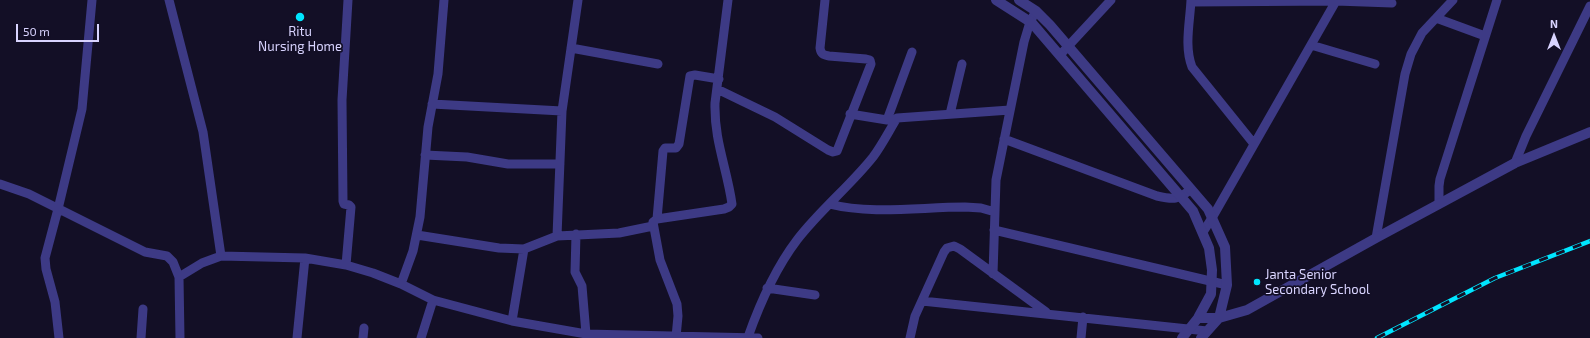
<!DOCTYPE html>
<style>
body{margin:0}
#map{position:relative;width:1590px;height:338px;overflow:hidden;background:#130f26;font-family:"Exo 2",sans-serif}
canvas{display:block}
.north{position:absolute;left:1534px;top:16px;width:40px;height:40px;-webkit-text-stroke:3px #130f26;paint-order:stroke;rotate:0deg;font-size:11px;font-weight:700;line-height:16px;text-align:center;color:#d9d4ff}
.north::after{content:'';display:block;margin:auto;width:14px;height:18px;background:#d9d4ff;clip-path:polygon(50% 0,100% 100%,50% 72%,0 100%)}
.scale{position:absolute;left:16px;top:24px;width:83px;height:18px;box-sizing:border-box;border:2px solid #d9d4ff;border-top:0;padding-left:5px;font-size:12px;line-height:14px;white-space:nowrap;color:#d9d4ff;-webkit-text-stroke:3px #130f26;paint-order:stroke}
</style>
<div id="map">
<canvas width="1590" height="338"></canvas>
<div class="north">N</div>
<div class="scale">50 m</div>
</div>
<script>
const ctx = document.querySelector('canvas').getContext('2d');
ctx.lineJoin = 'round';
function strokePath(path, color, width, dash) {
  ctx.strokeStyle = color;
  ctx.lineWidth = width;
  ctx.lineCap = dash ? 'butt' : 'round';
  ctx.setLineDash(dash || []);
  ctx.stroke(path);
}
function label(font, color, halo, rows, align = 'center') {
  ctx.font = font + ' "Exo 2",sans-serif';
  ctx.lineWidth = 3.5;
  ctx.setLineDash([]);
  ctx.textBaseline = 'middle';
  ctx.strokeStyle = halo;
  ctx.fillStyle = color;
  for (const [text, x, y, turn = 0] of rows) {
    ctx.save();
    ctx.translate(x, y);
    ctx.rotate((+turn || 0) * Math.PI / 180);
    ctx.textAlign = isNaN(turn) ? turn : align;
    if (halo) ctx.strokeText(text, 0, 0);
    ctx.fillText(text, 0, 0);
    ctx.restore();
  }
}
strokePath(new Path2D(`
 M169,0L203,132L221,256
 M1191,0C1190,22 1184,46 1192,67L1254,144
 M1191,2L1336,1L1392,3
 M1436,18L1485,36
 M1311,45L1375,64
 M571,48L658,64
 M1060,55L1111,0
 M717,89L775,117L828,150L833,152L837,151L871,64L870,60L866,59L829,56C823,55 821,54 820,48L825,0
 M432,104L562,111
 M850,114L887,120L892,119
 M950,114L962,64
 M887,120L912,52
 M1004,139L1157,196C1174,200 1178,200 1191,189
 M425,155L467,157L508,164H560
 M1515,163L1526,136L1590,6
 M0,184L29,194L145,252L167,256L173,262L179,277L202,263L221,256L305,258L346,265L373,273L401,284L433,300L512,321L586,334L758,338
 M829,204C873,215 920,207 965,207L981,208L995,212
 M1439,204V186L1440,179L1497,0
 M657,219L663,151L665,148H676L679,144L690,76L695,75L719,79
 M994,230L1227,285
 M1203,232L1212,218L1336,1
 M576,234L575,272L582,286L586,334
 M417,235L499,248L524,249L557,236L619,233L653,226
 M557,236L562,111L578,0
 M1376,238L1405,74L1411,54L1422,33L1453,0
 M346,265L351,207L349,205L344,204L343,201L342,100L348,0
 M993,274L996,180L1024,42L1030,22L1036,11
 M179,277L180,338
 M401,284L413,251L420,217L428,127L438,74L444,0
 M767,288L815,295
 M922,301L1207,331
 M512,321L524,249
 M676,337L678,316L677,304L660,260L653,222L657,219L724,209L729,207L732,204C727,168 714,141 715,103L728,0
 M748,337C760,303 775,269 797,240C820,210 850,186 873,157C882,145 889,131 897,118L1010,110
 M59,338L55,302L46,269L45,258L58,209L82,109L92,0
 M141,338L143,309
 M297,338L305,258
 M363,338L364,328
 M421,338L433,300
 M910,338L915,316L944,252L947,248L954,246L960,249L1046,312
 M1081,338L1083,317`), '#3d3a85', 9);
strokePath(new Path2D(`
 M996,0L1032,23L1193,211L1209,248L1212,270L1211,294L1198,318L1182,338
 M1019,0L1036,11L1050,25L1208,209L1225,247L1227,285L1219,318L1201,338
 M1198,318H1219L1247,310L1376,238L1515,163L1590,132`), '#3d3a85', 10);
const rail = new Path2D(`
 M1377,338L1495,278L1590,241`);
strokePath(rail, '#00e5ff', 4.5);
strokePath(rail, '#130f26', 3, [9]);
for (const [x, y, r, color] of [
 [300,17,5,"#00e5ff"],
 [1257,282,4,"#00e5ff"]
]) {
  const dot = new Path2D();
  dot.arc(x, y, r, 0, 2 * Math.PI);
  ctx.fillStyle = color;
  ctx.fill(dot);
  strokePath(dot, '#130f26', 1.5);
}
label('13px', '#d9d4ff', '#130f26', [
 ["Ritu",300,32],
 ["Nursing Home",300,47],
 ["Janta Senior",1265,275,"left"],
 ["Secondary School",1265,290,"left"]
]);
</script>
